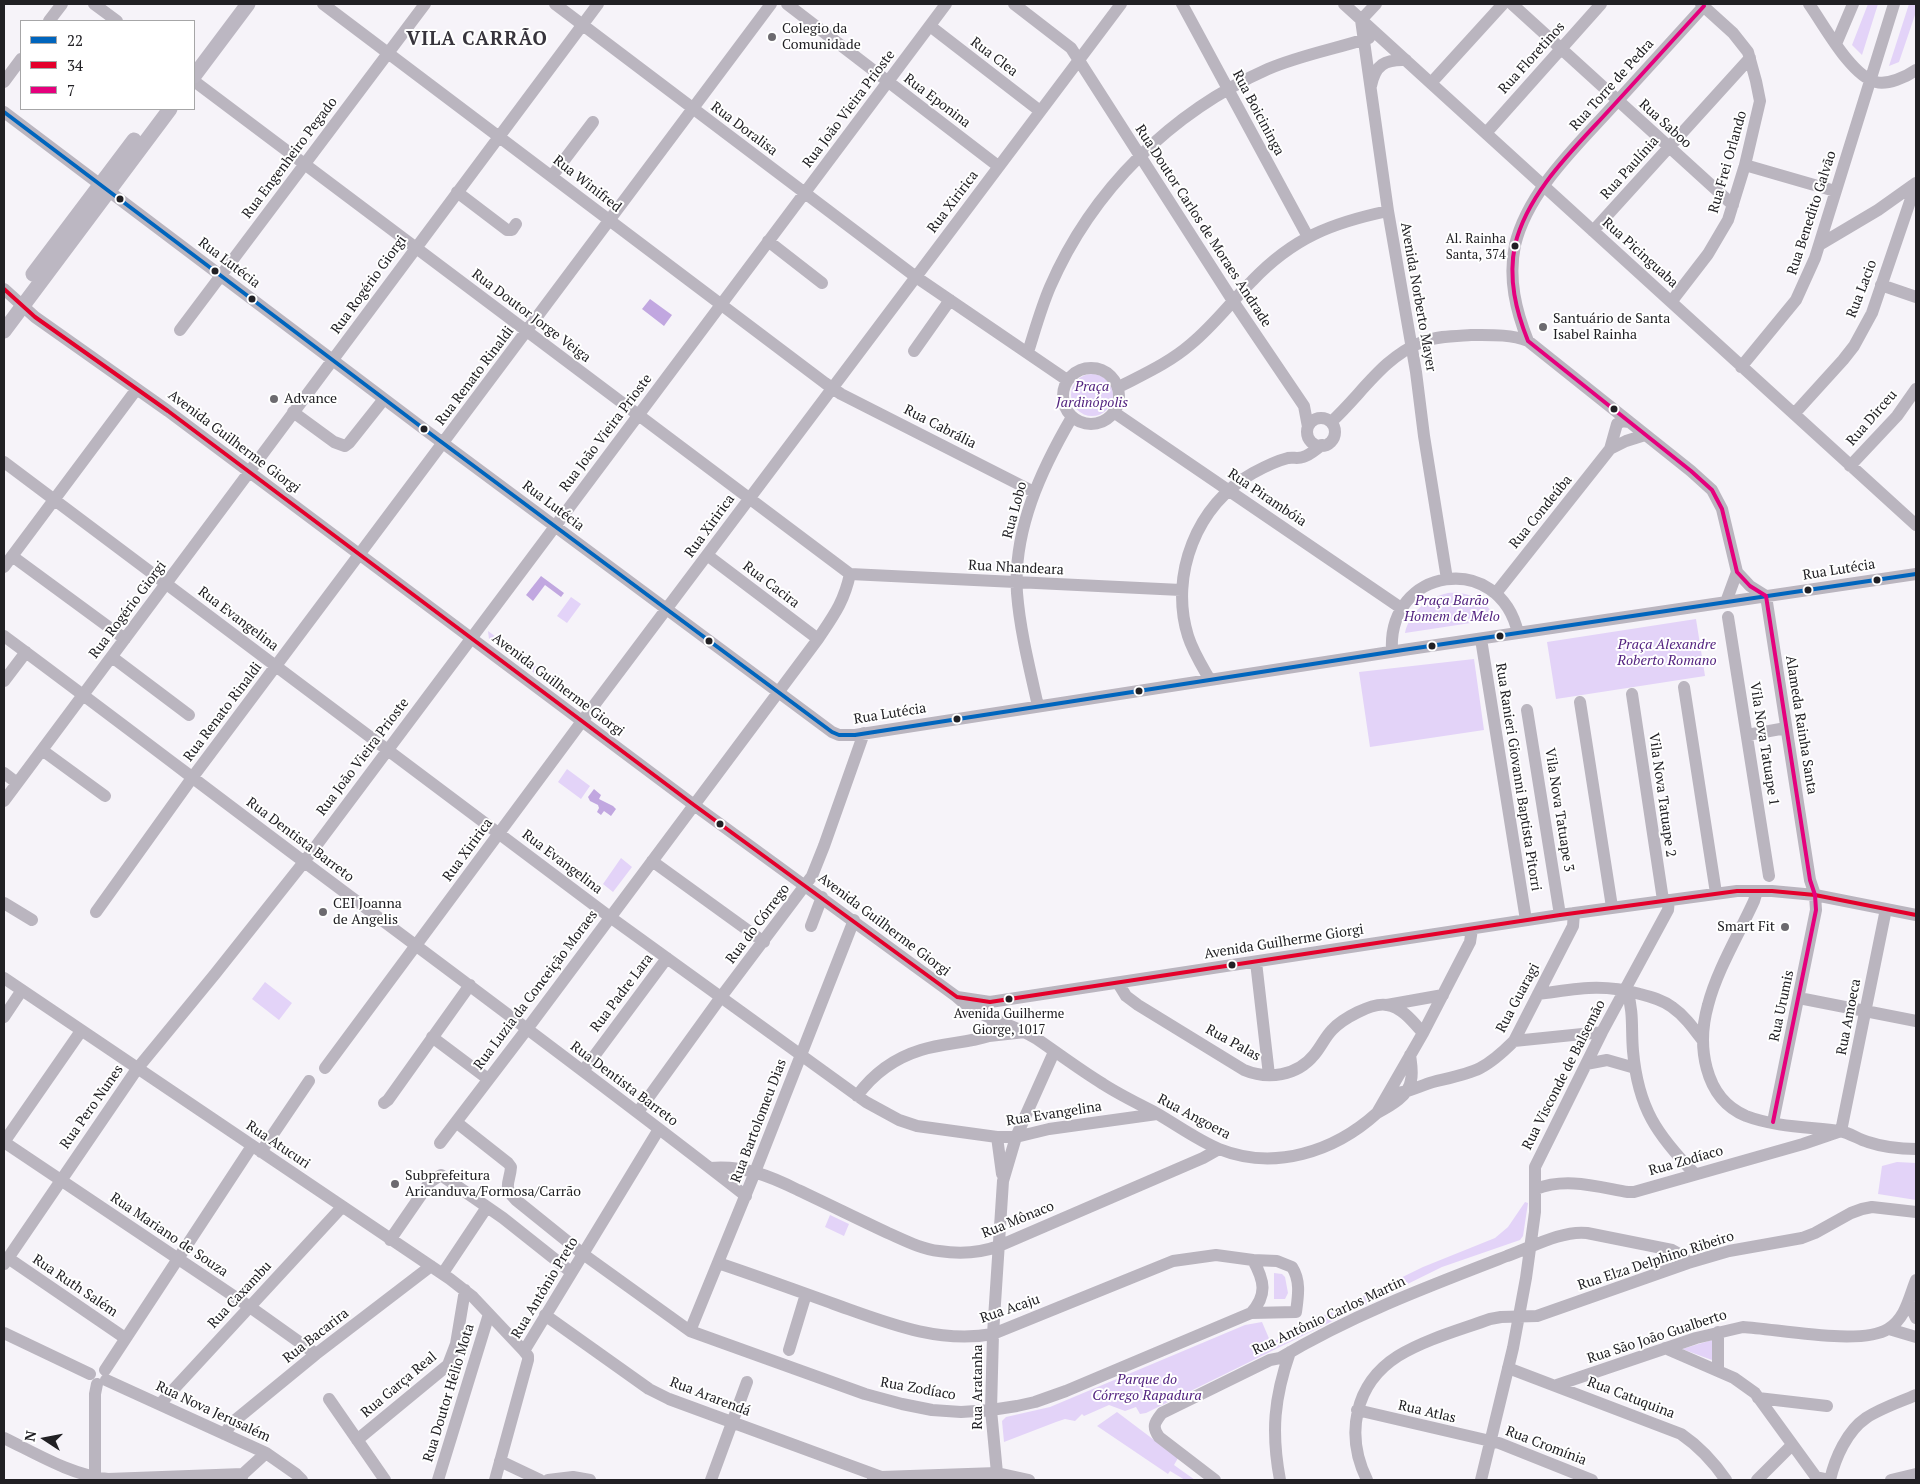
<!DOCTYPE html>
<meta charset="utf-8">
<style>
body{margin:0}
#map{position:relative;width:1920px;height:1484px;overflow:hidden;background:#f6f3f9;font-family:"PT Serif",serif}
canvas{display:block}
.frame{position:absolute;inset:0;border:5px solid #212024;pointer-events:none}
.legend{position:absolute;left:20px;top:20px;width:175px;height:90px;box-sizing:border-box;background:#fff;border:1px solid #a6a6a7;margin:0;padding:6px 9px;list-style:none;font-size:15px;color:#212024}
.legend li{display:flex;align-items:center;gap:10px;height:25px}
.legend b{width:25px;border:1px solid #a6a6a7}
.north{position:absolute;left:20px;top:1414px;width:50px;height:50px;-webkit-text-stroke:4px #fff;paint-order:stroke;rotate:281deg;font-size:14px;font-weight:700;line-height:20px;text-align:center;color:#212024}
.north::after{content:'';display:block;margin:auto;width:18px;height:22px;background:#212024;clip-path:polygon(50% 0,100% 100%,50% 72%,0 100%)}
</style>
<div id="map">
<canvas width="1920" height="1484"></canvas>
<div class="frame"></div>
<ul class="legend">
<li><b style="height:6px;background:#0065bd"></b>22</li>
<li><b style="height:6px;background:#e4002b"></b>34</li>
<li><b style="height:6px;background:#e5007d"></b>7</li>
</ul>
<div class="north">N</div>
</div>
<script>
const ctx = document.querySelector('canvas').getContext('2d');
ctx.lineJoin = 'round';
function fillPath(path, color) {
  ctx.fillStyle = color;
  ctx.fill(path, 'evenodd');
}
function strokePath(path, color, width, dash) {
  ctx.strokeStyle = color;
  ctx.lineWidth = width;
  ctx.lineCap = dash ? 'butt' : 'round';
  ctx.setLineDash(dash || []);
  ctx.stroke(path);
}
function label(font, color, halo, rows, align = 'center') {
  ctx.font = font + ' "PT Serif",serif';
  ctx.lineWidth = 4;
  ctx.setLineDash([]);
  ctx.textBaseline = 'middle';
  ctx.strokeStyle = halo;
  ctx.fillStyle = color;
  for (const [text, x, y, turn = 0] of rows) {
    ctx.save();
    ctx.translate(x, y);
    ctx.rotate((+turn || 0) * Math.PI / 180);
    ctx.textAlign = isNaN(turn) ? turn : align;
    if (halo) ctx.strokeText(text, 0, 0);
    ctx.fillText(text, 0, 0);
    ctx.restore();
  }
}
fillPath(new Path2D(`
 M1868,4H1878L1862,55L1852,45Z
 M1909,4H1916V12L1899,62L1889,66Z
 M1071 395a21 21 0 1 1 42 0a21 21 0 1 1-42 0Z
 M1448,593C1470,591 1486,601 1497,619L1405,633C1409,613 1428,597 1448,593Z
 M571,597L581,604L567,623L557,616Z
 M1696,619L1705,676L1556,699L1547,642Z
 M488,631L549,676L545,681L489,639Z
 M1474,659L1484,730L1370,747L1359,672Z
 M567,769L590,786L581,799L558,782Z
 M621,858L632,867L613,892L603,884Z
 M265,982L292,1003L279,1020L252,999Z
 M1897,1162L1916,1163V1200L1878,1194L1882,1166Z
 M1525,1202L1528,1203L1523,1236L1520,1240L1442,1267L1146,1413L1140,1414L1136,1407L1125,1411L1109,1405L1084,1416L1082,1414L1075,1421L1065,1419L1056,1422L1004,1442L1002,1421L1006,1417L1050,1407L1245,1325L1262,1322L1271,1343L1298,1328L1423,1267L1495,1238L1508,1227Z
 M830,1215L849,1224L844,1236L825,1227Z
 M1274,1273L1282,1274L1285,1277L1288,1293L1285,1299H1274Z
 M1712,1340V1360L1682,1349Z
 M1117,1412L1178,1458L1174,1465L1195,1480H1185L1170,1471L1168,1474L1097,1426Z`), '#e3d3f8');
fillPath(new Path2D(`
 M650,299L672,315L664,326L642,309Z
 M541,576L564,593L561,597L545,585L533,601L526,595Z
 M594,789L601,795L599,799L613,806L616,809L611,816L604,811L601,815L597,812L599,808L598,805L590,801L588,797Z`), '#c1a7e0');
strokePath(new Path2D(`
 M94,4L117,21
 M323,4L825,383L841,394L1034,492
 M555,4L916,277L1067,380
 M787,4L998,166
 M1014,4L1071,48L1233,301L1304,406L1308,427
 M1182,4L1308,237
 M1344,4L1916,525
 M1512,4L1733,205
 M1809,4C1824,25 1851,76 1876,82C1888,85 1906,77 1916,70
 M1704,6C1673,40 1643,73 1612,107C1576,147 1528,191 1515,245C1508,279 1516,311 1528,341L1691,471L1712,490L1722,509L1737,572L1750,586L1766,596L1810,880L1815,895L1816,910L1773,1122
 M1361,20L1388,211L1416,372L1424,436L1447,579
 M1361,20L1376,4
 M49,21L62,4
 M930,26L1040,111
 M1836,44L1853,4
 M194,81L850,574L1181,590
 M4,82L21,59
 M1431,83L1503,4
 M1371,86C1375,65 1385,59 1406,60
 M4,112L424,429L832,732L839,735H855L1403,650L1916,574
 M1486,133L1601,4
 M1745,165L1835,191
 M552,176L593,122
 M457,192L507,230H512L516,224
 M1593,231L1750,58
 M768,241L822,283
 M1819,245L1878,210L1916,183
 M1881,285L1916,297
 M4,289L35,317L168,411L694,805L957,997L990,1002L1560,915L1737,891H1772L1815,895L1916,915
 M1671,302L1708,254L1728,220L1745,165L1760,101L1756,81L1748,52L1733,33L1701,4
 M180,330L425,4
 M914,351L950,300
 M1028,352C1035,330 1041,308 1050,287C1092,190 1171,112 1268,69C1301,55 1335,49 1369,38
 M1741,367L1796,300L1815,258L1894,4
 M1063 396a28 28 0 1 1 56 0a28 28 0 1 1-56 0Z
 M1119,387C1144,374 1169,363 1191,344C1214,325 1231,302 1252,281C1293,238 1331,223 1388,211
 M293,412L334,442L345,446L349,443L384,399
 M1115,413L1401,608
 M1794,414L1843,360L1854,346L1872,313L1916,184
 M1307 432a14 14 0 1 1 28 0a14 14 0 1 1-28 0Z
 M1331,422C1361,395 1383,357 1422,342C1437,336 1455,336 1471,335C1490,335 1510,334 1528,341
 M1610,449L1626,441L1645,435
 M4,462L610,917L866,1102L899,1120L917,1126L997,1137H1016L1049,1129L1157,1114
 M1850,466L1897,416L1916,389
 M707,555L818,639
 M12,556L125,639
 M4,567L136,390
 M1496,593L1610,449L1617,424L1622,421L1629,422
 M1726,602L1737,572
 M1728,617L1769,876
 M4,636C104,710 203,786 303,861C451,972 600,1082 746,1196
 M1481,639L1526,920
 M1392,651C1387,567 1499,550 1518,633
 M112,657L189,715
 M1210,680C1202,666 1193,652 1188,636C1169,575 1197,504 1253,473C1264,467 1276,461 1288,458C1293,457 1298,459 1303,457C1310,455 1316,449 1322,445
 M4,681L26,652
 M1684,687L1716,893
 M1632,694L1663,900
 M1580,702L1612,907
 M1038,706C1030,670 1020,631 1017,593C1013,530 1041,470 1072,417
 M1527,710L1560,915
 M1747,735L1786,728
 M42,750L105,796
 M4,773L17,783
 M4,801L598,4
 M652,861L764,942
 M1757,891L1754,901C1739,934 1717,970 1708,1005C1697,1044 1703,1098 1746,1116C1775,1127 1810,1127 1840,1131C1850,1133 1858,1139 1868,1142C1883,1147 1900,1149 1916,1149
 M4,903L32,920
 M96,912L192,778L771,4
 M811,926L822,897
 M1256,962L1269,1075
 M4,978L450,1279L473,1297L524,1351
 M1118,983L1126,996L1138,1005L1244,1070C1268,1080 1297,1076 1314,1055C1321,1047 1325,1037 1332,1030C1342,1019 1372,1002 1387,1005C1402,1007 1414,1023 1423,1033
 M1627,990C1634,1014 1631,1028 1633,1051C1638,1108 1657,1135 1695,1174
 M1538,994C1578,989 1600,983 1640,994C1652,997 1663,1000 1672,1007C1685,1016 1694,1029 1703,1041
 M957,997C983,1021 1009,1021 1037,1039C1059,1054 1080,1070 1103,1084C1120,1095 1139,1104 1156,1113C1177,1125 1197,1140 1219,1149C1274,1171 1334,1152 1377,1113L1423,1033L1470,942L1472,929
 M1799,998L1916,1021
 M1387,1005L1443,995
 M4,1017L22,990
 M989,1036L1025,1032
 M432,1037L488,1079
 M1514,1041L1602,1032
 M1586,1064L1607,1060L1635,1068
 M325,1068L577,728L1121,4
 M583,1071L667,958
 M1389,1092C1405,1095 1418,1086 1433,1082C1474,1072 1483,1072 1514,1041L1573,926L1574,913
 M857,1096C873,1074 895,1058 921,1050C943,1043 967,1043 989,1036L994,1025L989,1013
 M384,1103L388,1100L470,985
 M638,1112L721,997L812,876L824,846L864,733
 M1377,1113C1390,1106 1409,1096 1411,1080C1413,1072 1411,1063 1410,1055
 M456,1122L508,1163L511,1167C510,1183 502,1186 516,1200L583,1254L690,1331L865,1394L902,1404L932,1410L961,1412L991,1410L1017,1406L1035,1402L1066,1391L1251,1313L1296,1312C1298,1297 1301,1281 1292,1267L1277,1261L1253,1260C1264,1280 1268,1295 1251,1313
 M997,1137L1002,1174
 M4,1142L250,1307L316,1354
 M4,1142L81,1031
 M440,1143L527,1029L818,639C834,615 844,602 850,574
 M261,1152L309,1081
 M710,1168C743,1165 770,1176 798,1190C828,1204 858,1219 888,1233C904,1240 921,1249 939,1251C959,1254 980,1253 999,1246L1203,1158L1219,1149
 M1536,1189C1566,1177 1598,1187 1628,1192H1634L1803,1144L1841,1131L1886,909
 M390,1240L430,1182L441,1175L503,1218L571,1272
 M8,1258L125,1338
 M718,1263C757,1276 795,1290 834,1304C885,1322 937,1344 993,1334L1173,1261L1216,1255L1253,1260
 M4,1264L137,1069L215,974L304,862L946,4
 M443,1273L487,1207
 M1909,1303L1916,1318
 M545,1315L649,1389L669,1399L881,1477
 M1889,1329L1916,1337
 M690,1331L755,1172L854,920
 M4,1333L90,1374
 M1665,1348L1734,1378L1755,1393L1816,1477L1830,1480
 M789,1350L806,1294
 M1508,1368L1681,1434C1700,1447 1713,1461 1726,1480
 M105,1370L252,1146
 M1718,1370V1332
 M106,1380L266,1453L296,1474L302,1480
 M1557,1385L1696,1338L1743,1327C1778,1329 1861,1346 1888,1329C1906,1318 1909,1297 1916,1280
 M1758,1398L1827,1406
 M329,1399L385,1480
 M160,1404L342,1207
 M1357,1410L1499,1443L1592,1480
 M224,1434L233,1422L316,1354L431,1266
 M4,1438C37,1454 71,1475 108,1479L243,1474
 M357,1440L448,1365L456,1344L465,1290
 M500,1461L540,1480
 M997,1473L991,1410L993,1334L1003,1181L1016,1137L1054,1052
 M873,1479L881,1477L997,1473L1029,1480
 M95,1480V1394L97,1384
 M241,1480L243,1474L266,1453
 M438,1480L489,1314
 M495,1480L528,1360V1356L524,1351L659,1129
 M548,1480L573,1477L590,1480
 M711,1480L747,1382
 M1215,1480L1159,1437C1152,1427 1154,1423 1162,1413L1270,1360L1280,1358C1352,1315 1429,1286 1507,1256C1530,1248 1562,1230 1587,1233L1672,1250L1683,1256L1688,1263
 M1280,1480C1271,1432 1274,1398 1290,1352
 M1367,1480C1345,1435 1354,1384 1398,1356C1426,1339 1460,1330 1490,1319L1501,1317L1537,1316L1688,1263L1729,1251L1802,1238L1815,1233L1851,1213L1862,1209L1872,1207L1916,1212
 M1481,1480L1513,1348L1526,1278L1535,1212V1167L1602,1032L1668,910L1669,900
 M1757,1480L1792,1445
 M1830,1480C1835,1458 1847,1431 1866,1418C1881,1408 1900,1402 1916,1395
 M1891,1480L1916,1474`), '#bab5bf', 12);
strokePath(new Path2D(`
 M194,76L248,4
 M33,274L134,140
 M4,331L170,109`), '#bcb7c2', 15);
strokePath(new Path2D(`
 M4,112L424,429L832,732L839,735H855L1403,650L1916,574`), '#0065bd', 4);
strokePath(new Path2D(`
 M4,289L35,317L168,411L694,805L957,997L990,1002L1560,915L1737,891H1772L1815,895L1916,915`), '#e4002b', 4);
strokePath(new Path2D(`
 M1704,6C1673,40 1643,73 1612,107C1576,147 1528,191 1515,245C1508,279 1516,311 1528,341L1691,471L1712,490L1722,509L1737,572L1750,586L1766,596L1810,880L1815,895L1816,910L1773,1122`), '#e5007d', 4);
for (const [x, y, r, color] of [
 [772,37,5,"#6c6a6f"],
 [120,199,4.5,"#212024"],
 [1515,246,4.5,"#212024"],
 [215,271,4.5,"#212024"],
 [252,299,4.5,"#212024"],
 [1543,327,5,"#6c6a6f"],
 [274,399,5,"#6c6a6f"],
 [1614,409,4.5,"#212024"],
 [424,429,4.5,"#212024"],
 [1877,580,4.5,"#212024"],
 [1808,590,4.5,"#212024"],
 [1500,636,4.5,"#212024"],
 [709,641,4.5,"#212024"],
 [1432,646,4.5,"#212024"],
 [1139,691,4.5,"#212024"],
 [957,719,4.5,"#212024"],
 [720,824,4.5,"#212024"],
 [323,912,5,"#6c6a6f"],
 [1785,927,5,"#6c6a6f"],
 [1232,965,4.5,"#212024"],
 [1009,999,4.5,"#212024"],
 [395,1184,5,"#6c6a6f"]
]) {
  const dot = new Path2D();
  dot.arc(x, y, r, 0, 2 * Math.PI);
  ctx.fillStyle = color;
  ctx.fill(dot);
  strokePath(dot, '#fff', 2);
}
label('13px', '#212024', '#fff', [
 ["Al. Rainha",1506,239],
 ["Santa, 374",1506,255],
 ["Avenida Guilherme",1009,1014,"center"],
 ["Giorge, 1017",1009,1030,"center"]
], 'right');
label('14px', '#212024', '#fff', [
 ["Colegio da",782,29],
 ["Comunidade",782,45],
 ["Santuário de Santa",1553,319],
 ["Isabel Rainha",1553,335],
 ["Advance",284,399],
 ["CEI Joanna",333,904],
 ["de Angelis",333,920],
 ["Smart Fit",1775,927,"right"],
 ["Subprefeitura",405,1176],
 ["Aricanduva/Formosa/Carrão",405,1192]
], 'left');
label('14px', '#212024', '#fff', [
 ["Rua Clea",994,57,37],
 ["Rua Floretinos",1532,58,-48],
 ["Rua Torre de Pedra",1612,85,-48],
 ["Rua Eponina",937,101,37],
 ["Rua João Vieira Prioste",849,109,-53],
 ["Rua Boicininga",1258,113,62],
 ["Rua Saboo",1665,124,42],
 ["Rua Doralisa",744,129,37],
 ["Rua Engenheiro Pegado",290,158,-53],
 ["Rua Frei Orlando",1728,162,-74],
 ["Rua Paulínia",1630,168,-48],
 ["Rua Winifred",587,184,38],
 ["Rua Xiririca",953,202,-53],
 ["Rua Benedito Galvão",1812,213,-72],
 ["Rua Doutor Carlos de Moraes Andrade",1203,226,57],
 ["Rua Picinguaba",1640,253,42],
 ["Rua Lutécia",229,263,37],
 ["Rua Rogério Giorgi",369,285,-54],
 ["Rua Lacio",1862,289,-69],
 ["Avenida Norberto Mayer",1418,297,80],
 ["Rua Doutor Jorge Veiga",531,316,37],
 ["Rua Renato Rinaldi",475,376,-53],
 ["Rua Dirceu",1872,418,-49],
 ["Rua Cabrália",940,427,27],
 ["Rua João Vieira Prioste",606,433,-53],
 ["Avenida Guilherme Giorgi",234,442,37],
 ["Rua Pirambóia",1267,498,34],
 ["Rua Lutécia",553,506,37],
 ["Rua Lobo",1015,510,-75],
 ["Rua Condeúba",1541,512,-51],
 ["Rua Xiririca",710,526,-54],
 ["Rua Nhandeara",1016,568,3],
 ["Rua Lutécia",1839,570,-9],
 ["Rua Cacira",771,585,37],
 ["Rua Rogério Giorgi",128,610,-53],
 ["Rua Evangelina",238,619,37],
 ["Avenida Guilherme Giorgi",558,685,37],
 ["Rua Renato Rinaldi",223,712,-53],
 ["Rua Lutécia",890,714,-9],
 ["Alameda Rainha Santa",1801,725,81],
 ["Vila Nova Tatuape 1",1764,744,81],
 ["Rua João Vieira Prioste",363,757,-53],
 ["Rua Ranieri Giovanni Baptista Pitorri",1518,777,81],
 ["Vila Nova Tatuape 2",1662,795,82],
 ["Vila Nova Tatuape 3",1559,810,81],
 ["Rua Dentista Barreto",300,840,37],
 ["Rua Xiririca",468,850,-54],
 ["Rua Evangelina",562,862,37],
 ["Rua do Córrego",758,924,-53],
 ["Avenida Guilherme Giorgi",884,925,37],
 ["Avenida Guilherme Giorgi",1284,942,-9],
 ["Rua Luzia da Conceição Moraes",536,990,-53],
 ["Rua Padre Lara",622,993,-53],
 ["Rua Guaragi",1518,998,-62],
 ["Rua Urumis",1782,1006,-78],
 ["Rua Amoeca",1849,1017,-79],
 ["Rua Palas",1233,1043,29],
 ["Rua Visconde de Balsemão",1564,1075,-63],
 ["Rua Dentista Barreto",624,1084,37],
 ["Rua Pero Nunes",92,1107,-55],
 ["Rua Evangelina",1054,1114,-9],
 ["Rua Angoera",1194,1117,28],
 ["Rua Bartolomeu Dias",759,1121,-69],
 ["Rua Atucuri",278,1145,34],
 ["Rua Zodíaco",1686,1161,-16],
 ["Rua Mônaco",1018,1220,-22],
 ["Rua Mariano de Souza",169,1235,34],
 ["Rua Elza Delphino Ribeiro",1656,1261,-18],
 ["Rua Ruth Salém",75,1286,34],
 ["Rua Antônio Preto",545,1288,-59],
 ["Rua Caxambu",240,1295,-47],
 ["Rua Acaju",1010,1309,-19],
 ["Rua Antônio Carlos Martin",1329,1316,-25],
 ["Rua Bacarira",316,1336,-38],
 ["Rua São João Gualberto",1657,1337,-18],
 ["Rua Garça Real",399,1385,-40],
 ["Rua Aratanha",978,1387,-90],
 ["Rua Zodíaco",918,1389,10],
 ["Rua Doutor Hélio Mota",449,1393,-73],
 ["Rua Ararendá",710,1397,21],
 ["Rua Catuquina",1631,1398,21],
 ["Rua Nova Jerusalém",213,1412,25],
 ["Rua Atlas",1427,1412,13],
 ["Rua Cromínia",1546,1446,21]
]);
label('italic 14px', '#52227f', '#fff', [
 ["Praça",1092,387],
 ["Jardinópolis",1092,403],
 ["Praça Barão",1452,601],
 ["Homem de Melo",1452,617],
 ["Praça Alexandre",1667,645],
 ["Roberto Romano",1667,661],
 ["Parque do",1147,1380],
 ["Córrego Rapadura",1147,1396]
]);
ctx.letterSpacing = '1px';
label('bold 19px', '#37343c', '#fff', [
 ["VILA CARRÃO",477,40]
]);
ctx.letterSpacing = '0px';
</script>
